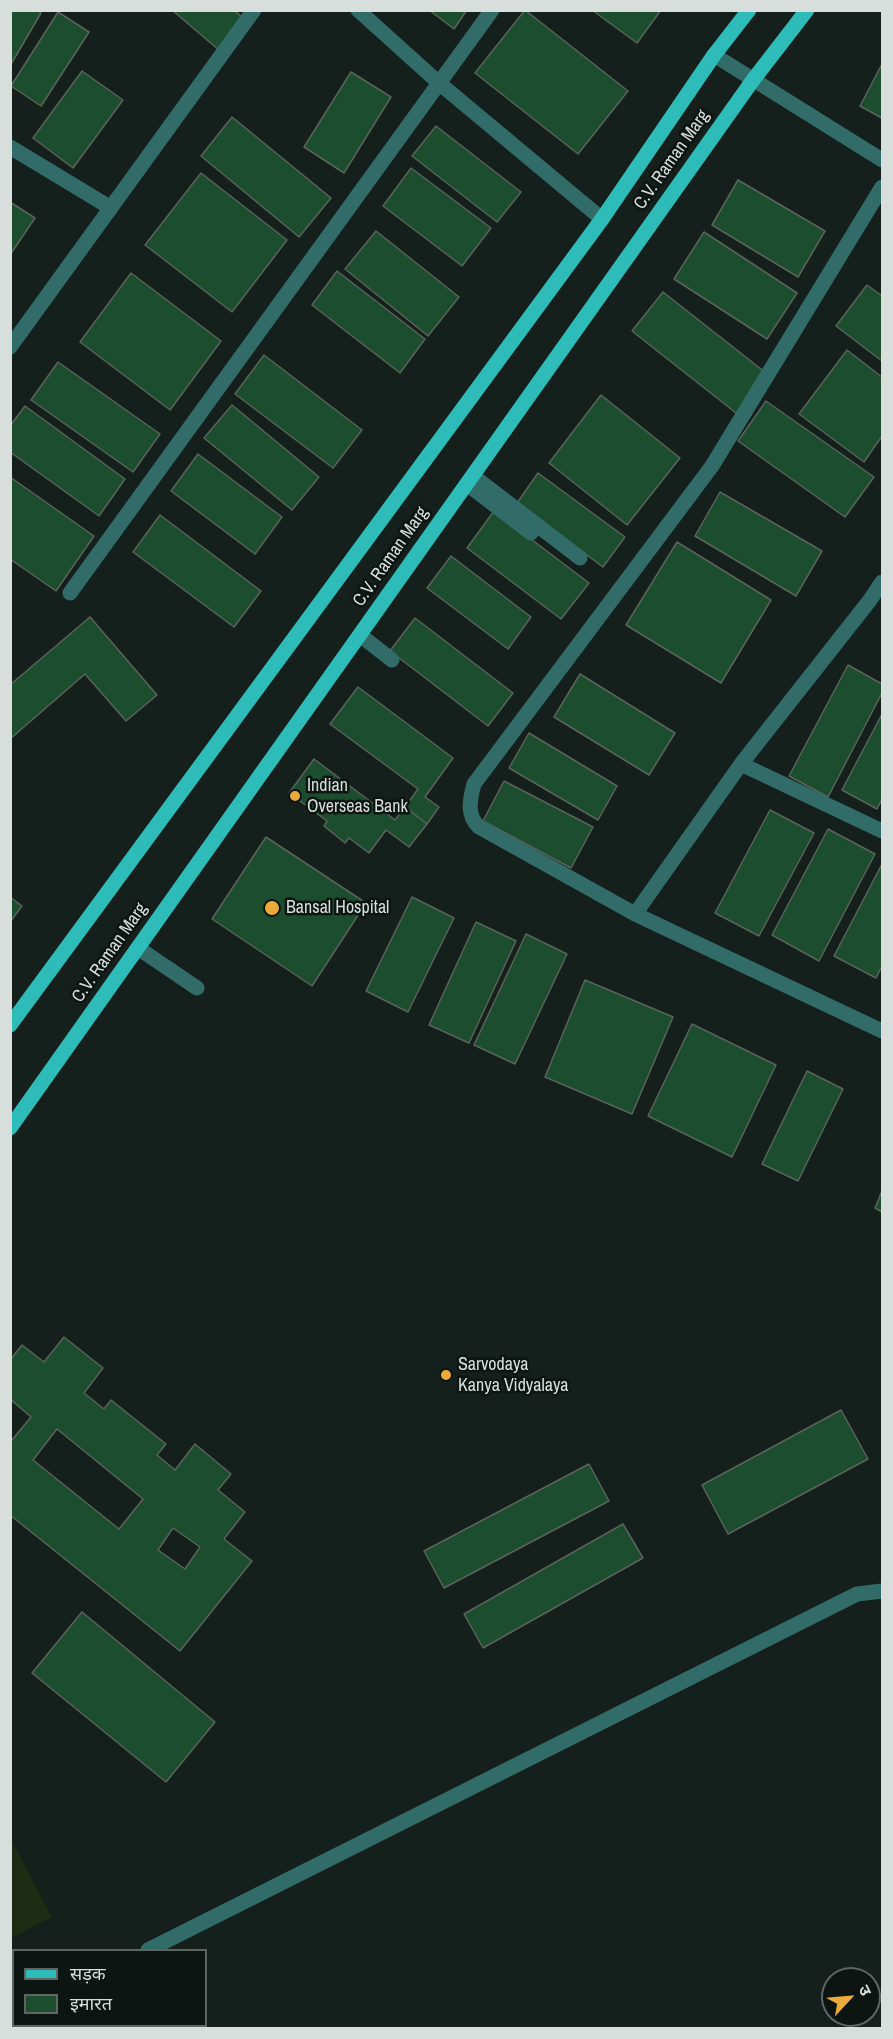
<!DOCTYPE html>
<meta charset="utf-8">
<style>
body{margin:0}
#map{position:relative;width:893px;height:2039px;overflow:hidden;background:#151f1b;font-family:"Archivo Narrow","Noto Sans Devanagari",sans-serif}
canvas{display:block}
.frame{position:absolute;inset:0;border:12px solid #d8dedc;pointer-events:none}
.legend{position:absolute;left:12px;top:1949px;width:195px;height:78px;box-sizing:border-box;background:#0c1512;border:2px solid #5e6563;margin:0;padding:8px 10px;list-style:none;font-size:18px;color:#d8dedc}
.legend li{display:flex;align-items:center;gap:12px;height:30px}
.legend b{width:30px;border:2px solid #5e6563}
.north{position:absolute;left:821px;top:1967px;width:60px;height:60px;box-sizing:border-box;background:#0c1512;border:2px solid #5e6563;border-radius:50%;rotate:64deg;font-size:16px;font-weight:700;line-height:24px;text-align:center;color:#d8dedc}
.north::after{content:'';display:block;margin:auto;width:21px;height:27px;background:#ebaa39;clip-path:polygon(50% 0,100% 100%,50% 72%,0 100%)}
</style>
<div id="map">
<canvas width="893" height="2039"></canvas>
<div class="frame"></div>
<ul class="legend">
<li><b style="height:8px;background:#2dbcb8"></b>सड़क</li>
<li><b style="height:16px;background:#1c4d2e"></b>इमारत</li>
</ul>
<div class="north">उ</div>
</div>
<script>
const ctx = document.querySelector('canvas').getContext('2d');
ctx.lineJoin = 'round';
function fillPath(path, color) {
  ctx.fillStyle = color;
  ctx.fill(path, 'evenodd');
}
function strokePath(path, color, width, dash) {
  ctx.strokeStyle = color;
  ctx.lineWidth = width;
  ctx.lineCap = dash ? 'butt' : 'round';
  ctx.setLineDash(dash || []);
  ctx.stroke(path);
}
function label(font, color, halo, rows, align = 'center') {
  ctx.font = font + ' "Archivo Narrow",sans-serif';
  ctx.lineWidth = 5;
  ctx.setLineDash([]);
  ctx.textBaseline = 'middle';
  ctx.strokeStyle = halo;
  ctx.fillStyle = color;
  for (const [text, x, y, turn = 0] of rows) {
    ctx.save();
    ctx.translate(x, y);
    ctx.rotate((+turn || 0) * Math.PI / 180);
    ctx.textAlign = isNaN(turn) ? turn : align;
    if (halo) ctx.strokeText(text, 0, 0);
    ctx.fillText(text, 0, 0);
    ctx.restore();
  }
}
fillPath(new Path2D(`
 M10,1838L52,1917L11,1938H10Z`), '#1d2c13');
const building = new Path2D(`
 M10,10H38L41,13L10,66Z
 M172,10H234L245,20L220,51Z
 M429,10H467L454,29Z
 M525,10L628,91L578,154L475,73Z
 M592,10H661L637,43Z
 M58,12L89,32L41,106L11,86Z
 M882,64V118L860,106Z
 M82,71L123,100L73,168L33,138Z
 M351,72L391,97L344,173L304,147Z
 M232,117L331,198L299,237L201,156Z
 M436,126L521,192L497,222L412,156Z
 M411,168L491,228L462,266L383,206Z
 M201,173L287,240L232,312L145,245Z
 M738,180L825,231L798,277L712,225Z
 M10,202L35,218L10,255Z
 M376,231L459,297L428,336L345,269Z
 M704,232L797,293L767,339L674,279Z
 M337,271L425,339L400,373L312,305Z
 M131,273L221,341L170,410L80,342Z
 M867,285L882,296V361L836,326Z
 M663,292L766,373L736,413L632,331Z
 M847,350L882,377V436L864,462L799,414Z
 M264,355L362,430L333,468L235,394Z
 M58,362L160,434L133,472L31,400Z
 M601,395L680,458L627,525L549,463Z
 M766,401L874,477L845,517L738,441Z
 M232,405L319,477L292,510L204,438Z
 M25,406L125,479L99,516L10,452V426Z
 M198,454L282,517L255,554L171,491Z
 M538,473L625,537L603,567L517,503Z
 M10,477L94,536L56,591L10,559Z
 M720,492L822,551L796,596L695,536Z
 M494,511L589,583L561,619L467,548Z
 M160,515L261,591L234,627L133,552Z
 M677,542L771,600L721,683L626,625Z
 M451,556L531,617L508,649L427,588Z
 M90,617L157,695L126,721L85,674L10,739V685Z
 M415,618L513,693L488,726L390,651Z
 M848,665L882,684V693L828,797L789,776Z
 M580,674L675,733L649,775L554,717Z
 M358,687L453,758L425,797L439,807L427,824L405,807L418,789L330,724Z
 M882,714V799L877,809L842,790Z
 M529,733L617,786L598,820L509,768Z
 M314,759L395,820L405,807L427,824L409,847L386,830L369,853L349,838L345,843L324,826L327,821L289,793Z
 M504,781L593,827L571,868L483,821Z
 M770,810L814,833L759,936L715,913Z
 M828,829L875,854L819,961L772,935Z
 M266,837L366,903L312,986L212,919Z
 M882,864V966L876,978L834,956Z
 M10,897L22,906L10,922Z
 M412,897L454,918L408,1012L366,991Z
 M476,922L516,941L469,1043L429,1025Z
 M526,934L567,954L515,1064L474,1045Z
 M585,980L673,1017L632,1114L545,1077Z
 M692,1024L776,1065L732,1157L648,1116Z
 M807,1071L843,1089L798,1181L762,1164Z
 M882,1191V1212L875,1208Z
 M64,1337L103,1368L84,1393L104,1409L111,1400L166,1444L157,1455L175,1470L195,1444L231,1474L218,1490L245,1512L224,1539L252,1561L180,1651L10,1515V1439L12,1440L31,1417L10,1399V1360L22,1345L44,1362ZM57,1429L143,1499L119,1529L33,1460ZM173,1528L200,1547L185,1569L158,1550Z
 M841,1410L868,1459L728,1534L702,1485Z
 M589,1464L609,1501L444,1588L424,1551Z
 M623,1524L643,1558L483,1648L464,1614Z
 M82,1612L215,1722L166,1782L32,1673Z`);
fillPath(building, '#1c4d2e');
strokePath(building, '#5a635c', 1.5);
strokePath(new Path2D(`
 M358,10L439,83L602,219
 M714,55L882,160
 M10,147L111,208
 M882,187L712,466L474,784C470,799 466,815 479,827L635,914L882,1031
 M10,347L254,10
 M473,476L580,558
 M467,484L531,533
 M70,593L492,10
 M360,635L392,660
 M741,764L882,831
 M635,914L741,764L870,600L882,582
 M138,948L197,988
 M148,1950L857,1594L882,1591`), '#316c69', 15);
strokePath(new Path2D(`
 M10,1025L602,219L714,55L749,10
 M10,1128L753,80L807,10`), '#2dbcb8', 15);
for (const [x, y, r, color] of [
 [295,796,6,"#ebaa39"],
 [272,908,8,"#ebaa39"],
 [446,1375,6,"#ebaa39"]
]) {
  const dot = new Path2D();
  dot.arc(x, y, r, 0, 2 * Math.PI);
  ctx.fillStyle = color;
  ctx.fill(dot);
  strokePath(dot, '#0c1512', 2);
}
label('18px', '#d8dedc', '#0c1512', [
 ["C.V. Raman Marg",672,160,-55],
 ["C.V. Raman Marg",391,557,-55],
 ["C.V. Raman Marg",110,953,-55]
]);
label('18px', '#d8dedc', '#0c1512', [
 ["Indian",307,786],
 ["Overseas Bank",307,807],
 ["Bansal Hospital",286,908],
 ["Sarvodaya",458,1365],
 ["Kanya Vidyalaya",458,1386]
], 'left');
</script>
